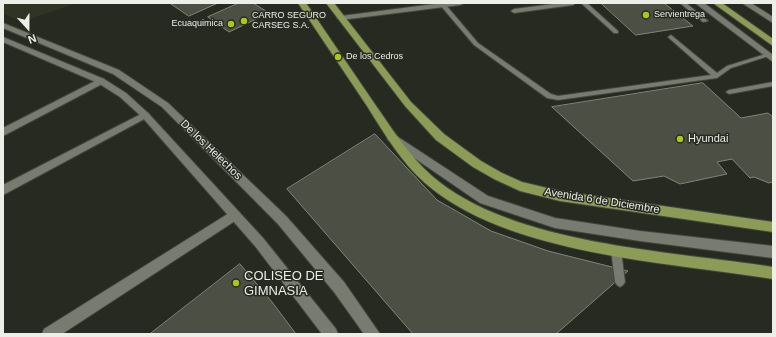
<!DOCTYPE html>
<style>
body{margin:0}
#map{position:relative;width:776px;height:337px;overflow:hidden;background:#272a20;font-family:Helvetica,sans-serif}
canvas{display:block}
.frame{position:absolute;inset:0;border:4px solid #edeee8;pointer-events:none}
.north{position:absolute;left:8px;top:8px;width:40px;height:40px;-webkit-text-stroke:3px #272a20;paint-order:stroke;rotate:159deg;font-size:11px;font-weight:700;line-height:16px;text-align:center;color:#edeee8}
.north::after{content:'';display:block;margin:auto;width:14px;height:18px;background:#edeee8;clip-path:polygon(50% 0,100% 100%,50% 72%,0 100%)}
</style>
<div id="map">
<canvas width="776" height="337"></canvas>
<div class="frame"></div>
<div class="north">N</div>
</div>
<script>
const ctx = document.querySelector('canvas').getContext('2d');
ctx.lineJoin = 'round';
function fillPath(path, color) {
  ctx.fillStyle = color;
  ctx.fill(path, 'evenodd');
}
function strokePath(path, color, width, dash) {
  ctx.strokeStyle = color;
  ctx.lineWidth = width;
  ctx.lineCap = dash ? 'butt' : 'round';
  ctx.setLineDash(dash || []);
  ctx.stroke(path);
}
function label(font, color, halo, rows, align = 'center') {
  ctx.font = font + ' Helvetica,sans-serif';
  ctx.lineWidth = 3;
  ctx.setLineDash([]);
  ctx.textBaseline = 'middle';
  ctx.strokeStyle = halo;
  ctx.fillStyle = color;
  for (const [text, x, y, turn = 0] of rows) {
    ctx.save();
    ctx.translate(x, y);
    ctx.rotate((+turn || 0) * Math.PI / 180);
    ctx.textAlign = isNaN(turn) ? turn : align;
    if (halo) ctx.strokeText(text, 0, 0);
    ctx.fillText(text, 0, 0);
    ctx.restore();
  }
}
fillPath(new Path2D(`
 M3,3H77L21,22L3,13Z`), '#303425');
const building = new Path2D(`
 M170,3H218L189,16Z
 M239,3H253L269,13L229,32L208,17Z
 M601,3H664L693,26L636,35Z
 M703,83L741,118L768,113L773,117V182L769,183L754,177L750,178L732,159L717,162L727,174L680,184L664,176L633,181L552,107Z
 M375,134L437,200L491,231L548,251L628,271L556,334H413L287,189Z
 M240,264L272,302L296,334H150Z`);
fillPath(building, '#4c4f44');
strokePath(building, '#818579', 1);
const service = new Path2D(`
 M561,3H576L573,5L514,13L511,11L514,9Z
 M581,3H587L618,31V33H614Z
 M680,3H686L708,21L703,22Z
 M441,4H445L478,43L551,94L558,96L711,75L669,38L668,37L671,35L717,73L727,66L769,53L772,55L731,68L717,78L558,100L547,98L474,45L441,6Z
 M773,82V86L729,94L726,92L729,90Z
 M616,246L619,247L621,250L625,282L623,285L620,287L617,285L615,282L611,250L613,247Z`);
const minor = new Path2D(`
 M442,3H464L460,5L341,20L337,18L341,16Z
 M101,78L104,79V83L3,136V128Z
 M145,112L148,113L150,115L148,117L3,195V185Z
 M234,210L238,211L240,215L238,219L62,334H42L44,329Z`);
const tertiary = new Path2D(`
 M3,23L119,70L168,103L286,216L344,282L380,334H364L334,292L278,224L162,107L113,74L3,28Z
 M3,37L104,79L126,93L148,113L263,238L336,329L338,334H322L255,246L142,117L120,97L98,83L3,42Z`);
const secondary = new Path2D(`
 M695,3H704L773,55V62Z
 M742,3H751L773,17V23Z
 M392,133L488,196L555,218L640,231L773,246V258L640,241L555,228L480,203L388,140L387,137Z`);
const primary = new Path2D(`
 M298,3H306C328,35 350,68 372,100C391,127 408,155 432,176C511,245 672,251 773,267V279C668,262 507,255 425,183C401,162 384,133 367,106C344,72 321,37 298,3Z
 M326,3H334L411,102L444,134L481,161L502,173L522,182L560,191L773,222V232L560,201L520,191L494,179L473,167L436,140L405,106Z
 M713,3H722L773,39V46Z`);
strokePath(service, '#45473f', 2);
strokePath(minor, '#45473f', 2);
strokePath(tertiary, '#45473f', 2);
strokePath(secondary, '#45473f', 2);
strokePath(primary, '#45473f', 2);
fillPath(service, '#787b70');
fillPath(minor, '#787b70');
fillPath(tertiary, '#787b70');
fillPath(secondary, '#787b70');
fillPath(primary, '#8c9b55');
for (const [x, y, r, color] of [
 [646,15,4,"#a9c71a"],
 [244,21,4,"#a9c71a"],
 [231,24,4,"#a9c71a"],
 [338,57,4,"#a9c71a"],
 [680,139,4,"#a9c71a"],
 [236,283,4,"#a9c71a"]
]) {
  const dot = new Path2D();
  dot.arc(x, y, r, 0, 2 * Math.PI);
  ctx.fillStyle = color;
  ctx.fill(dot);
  strokePath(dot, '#272a20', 1.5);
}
label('9px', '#edeee8', '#272a20', [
 ["Servientrega",654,15],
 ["CARRO SEGURO",252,16],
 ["CARSEG S.A.",252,26],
 ["Ecuaquimica",223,24,"right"],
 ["De los Cedros",346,57]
], 'left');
label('11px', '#edeee8', '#272a20', [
 ["Hyundai",688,139]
], 'left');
label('11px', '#edeee8', '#272a20', [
 ["De los Helechos",211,150,44],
 ["Avenida 6 de Diciembre",602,201,9]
]);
label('13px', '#edeee8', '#272a20', [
 ["COLISEO DE",244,276],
 ["GIMNASIA",244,291]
], 'left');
</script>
